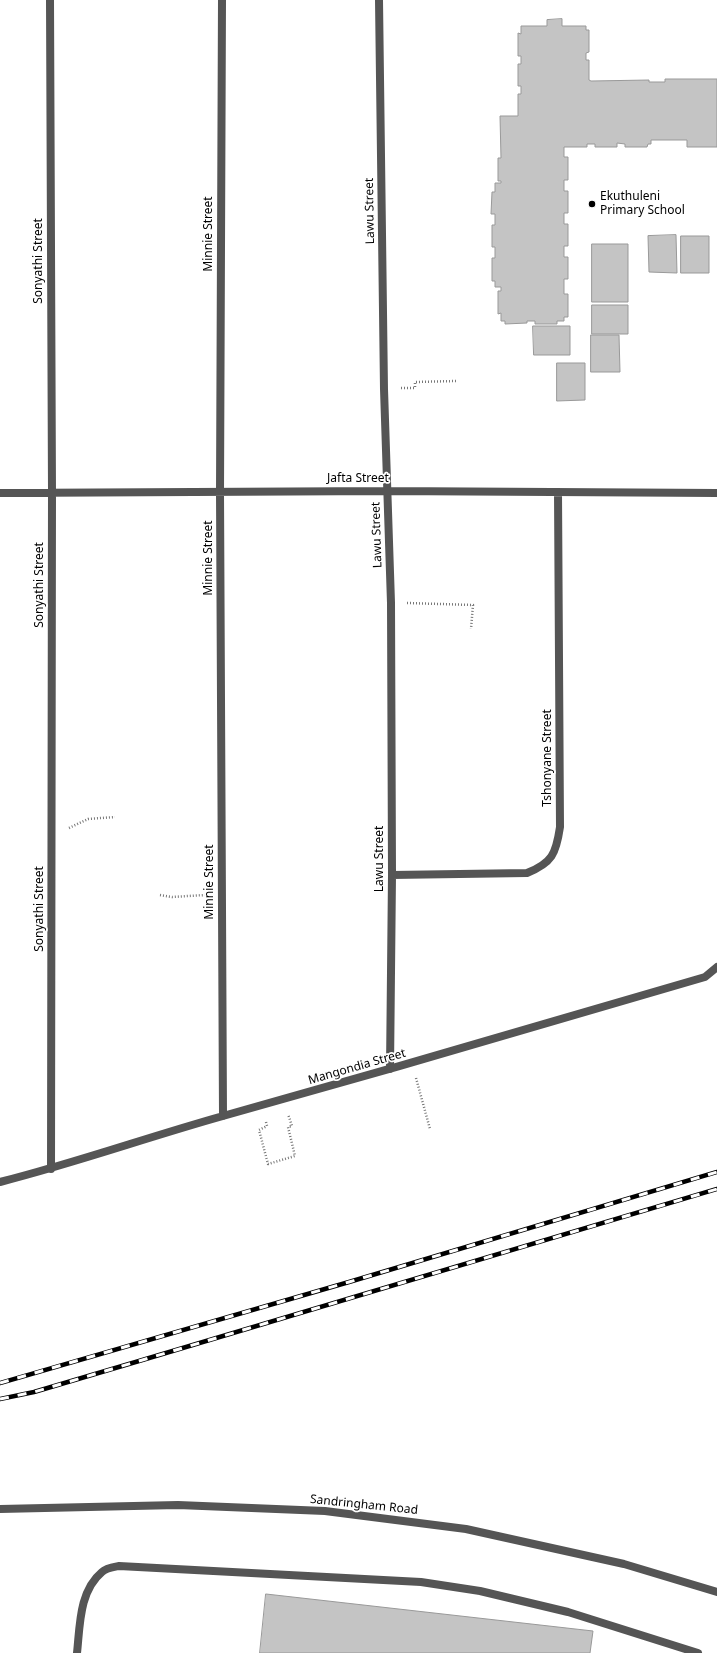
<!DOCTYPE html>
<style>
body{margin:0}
canvas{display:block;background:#fff}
</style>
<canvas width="717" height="1653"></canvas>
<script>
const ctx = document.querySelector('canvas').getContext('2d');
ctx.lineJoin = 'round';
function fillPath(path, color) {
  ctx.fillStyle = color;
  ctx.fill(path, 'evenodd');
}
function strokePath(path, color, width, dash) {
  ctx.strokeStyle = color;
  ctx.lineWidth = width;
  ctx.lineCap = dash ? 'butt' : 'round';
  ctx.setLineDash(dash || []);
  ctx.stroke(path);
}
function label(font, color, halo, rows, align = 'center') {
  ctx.font = font + ' "Noto Sans",sans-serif';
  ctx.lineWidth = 3.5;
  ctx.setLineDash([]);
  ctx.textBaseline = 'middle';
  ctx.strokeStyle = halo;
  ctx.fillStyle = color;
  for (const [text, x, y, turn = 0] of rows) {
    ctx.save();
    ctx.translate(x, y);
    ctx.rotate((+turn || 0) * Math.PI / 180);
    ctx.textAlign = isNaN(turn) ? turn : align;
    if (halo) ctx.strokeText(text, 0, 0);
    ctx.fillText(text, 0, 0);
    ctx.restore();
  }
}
const building = new Path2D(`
 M562,19V26H586V30H589V52L586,53V60H589V80L591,81L649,80V82H665V79H717V147H687V140H651V144H648L647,147H625V144L617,143V147H595V144H587V147H564V157H568V180H564V191H568V213H564V224H568V246H564V257H568V279H564V294H568V317H564V321H557V324H535V321H527V323L505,324V321H501V313L498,314V291H501V287H495V281H492V258H495V247H492V225H495V214H491L492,192H495V183H501V181H498V158H501L500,116H518V94H521V86H518V64H521V56H518V33L521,34V26H547V20Z
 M676,235L677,273L649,272L648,236Z
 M681,236H709V273H681Z
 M592,244H628V302H592Z
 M592,305H628V334H592Z
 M533,326H570V355H534Z
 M591,335H619L620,372H591Z
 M557,363H585V400L557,401Z
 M266,1594L593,1631L590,1653H260Z`);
fillPath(building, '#c4c4c4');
strokePath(building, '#999', 1);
strokePath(new Path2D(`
 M401,388H415V382L456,381
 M407,603L473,605L471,629
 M69,828L88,819L115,817
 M160,895L172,897L205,895
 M416,1078L430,1129
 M266,1122L267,1126L259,1130L268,1164L295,1156L288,1127L292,1126L288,1114`), '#777', 2.5, [1, 2]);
strokePath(new Path2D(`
 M77,1653C80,1626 79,1591 102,1572C106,1568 114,1567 119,1566L421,1582L480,1591L568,1612L698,1653`), '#555', 8);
strokePath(new Path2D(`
 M50,0L52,492L51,1169
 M222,0L220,492L223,1116
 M379,0L384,389L391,603L392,875L390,1069
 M0,493L387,491L717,493
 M392,875L527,873C552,863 556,854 560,827L558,492
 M0,1182C75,1163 148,1137 223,1116C384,1071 545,1024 705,977L717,967
 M0,1509L178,1505L325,1511L466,1529L624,1564L717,1592`), '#555', 8);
const rail = new Path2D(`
 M0,1383L349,1282L717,1172
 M0,1399L34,1392L139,1361L717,1189`);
strokePath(rail, '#000', 4.5);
strokePath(rail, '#fff', 3, [9]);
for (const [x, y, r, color] of [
 [592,204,4,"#000"]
]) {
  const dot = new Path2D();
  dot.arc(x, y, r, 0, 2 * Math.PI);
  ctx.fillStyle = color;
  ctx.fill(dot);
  strokePath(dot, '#fff', 1.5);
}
label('12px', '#000', '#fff', [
 ["Ekuthuleni",600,197],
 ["Primary School",600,211]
], 'left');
label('12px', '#000', '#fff', [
 ["Lawu Street",370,211,-91],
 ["Minnie Street",209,234,-90],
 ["Sonyathi Street",39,261,-90],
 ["Jafta Street",358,479],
 ["Lawu Street",377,535,-92],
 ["Minnie Street",209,558,-90],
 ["Sonyathi Street",40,585,-90],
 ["Tshonyane Street",548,758,-90],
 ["Lawu Street",380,859,-90],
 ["Minnie Street",210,882,-90],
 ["Sonyathi Street",40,909,-90],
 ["Mangondia Street",357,1067,-16],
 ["Sandringham Road",364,1505,6]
]);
</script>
